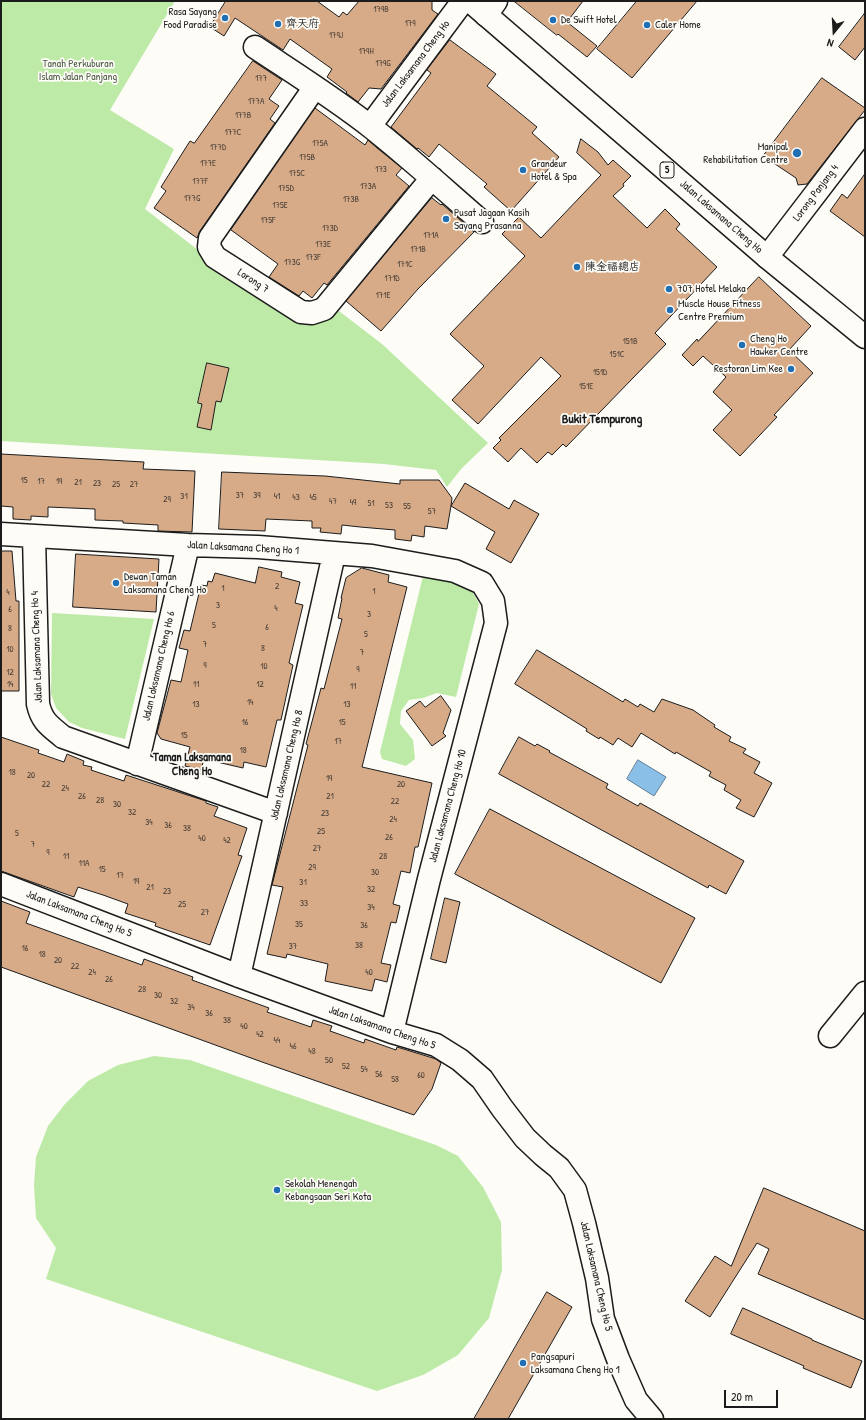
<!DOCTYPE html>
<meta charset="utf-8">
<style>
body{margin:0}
#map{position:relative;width:866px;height:1420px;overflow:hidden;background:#fdfcf7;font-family:"Patrick Hand",sans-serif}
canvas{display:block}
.frame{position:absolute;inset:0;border:2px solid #1c1c1c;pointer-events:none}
.north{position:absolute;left:814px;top:12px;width:40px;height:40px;-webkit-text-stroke:3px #fdfcf7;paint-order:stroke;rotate:198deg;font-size:11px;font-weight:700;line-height:16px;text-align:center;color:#1c1c1c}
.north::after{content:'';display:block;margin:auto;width:14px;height:18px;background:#1c1c1c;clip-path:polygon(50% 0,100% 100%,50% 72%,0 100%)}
.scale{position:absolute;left:724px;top:1390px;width:54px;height:18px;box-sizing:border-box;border:2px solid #1c1c1c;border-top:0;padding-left:5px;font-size:12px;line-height:14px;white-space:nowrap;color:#1c1c1c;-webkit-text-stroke:3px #fdfcf7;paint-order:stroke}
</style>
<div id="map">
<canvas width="866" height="1420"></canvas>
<div class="frame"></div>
<div class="north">N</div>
<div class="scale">20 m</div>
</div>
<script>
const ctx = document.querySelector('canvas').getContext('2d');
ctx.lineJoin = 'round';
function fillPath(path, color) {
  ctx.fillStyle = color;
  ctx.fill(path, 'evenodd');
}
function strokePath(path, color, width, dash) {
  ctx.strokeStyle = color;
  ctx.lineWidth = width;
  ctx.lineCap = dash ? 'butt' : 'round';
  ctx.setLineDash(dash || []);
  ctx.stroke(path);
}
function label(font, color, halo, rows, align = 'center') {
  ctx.font = font + ' "Patrick Hand","LXGW WenKai TC",sans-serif';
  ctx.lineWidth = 3.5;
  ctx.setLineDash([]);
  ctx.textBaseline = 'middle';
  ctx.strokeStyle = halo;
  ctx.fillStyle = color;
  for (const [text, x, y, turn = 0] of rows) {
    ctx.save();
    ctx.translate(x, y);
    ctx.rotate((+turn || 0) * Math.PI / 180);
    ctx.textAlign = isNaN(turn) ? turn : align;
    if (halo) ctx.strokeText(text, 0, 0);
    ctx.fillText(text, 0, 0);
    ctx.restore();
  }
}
fillPath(new Path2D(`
 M1,1H175L110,110L174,149L145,209L198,250L296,318L335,308L382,344L488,443L462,468L447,487L436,470L384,464L1,441Z
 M423,576L459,584L473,592L479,604L456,697L437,693L423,698L409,700L401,711L400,724L413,740L415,759L406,766L382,759L380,752Z
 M52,613L154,619L125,739L82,728L69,722L56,708L51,694Z
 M154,1056L190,1060L436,1145L458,1156L483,1187L501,1222L502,1270L489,1318L458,1355L423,1375L377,1391L46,1279L56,1248L36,1218L34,1185L36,1157L48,1126L65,1104L88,1081L118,1065Z`), '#beeaa7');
const water = new Path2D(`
 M638,760L666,777L654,796L627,779Z`);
fillPath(water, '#8abfe7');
strokePath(water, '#5e7e96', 1);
const building = new Path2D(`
 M226,1H317L339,17L343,12L347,15L359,1H432V10L438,14L381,89L369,88L358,102L346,93L347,92L327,77L332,69L290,39L283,50L235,18L224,36L210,27Z
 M514,1H583L567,22L597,46L587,57L558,34L557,35Z
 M637,1H697L632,78L597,49Z
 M865,13V47L855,60L839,47Z
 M450,40L496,74L487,86L537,127L532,133L559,157L511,211L484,187L487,184L439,144L429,157L418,148L417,149L391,127L431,73L427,70Z
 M253,61L282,80L269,99L279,106L270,119L275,123L200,231L197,238L154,208L166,191L161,187L190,141L194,143Z
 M822,78L865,108V110L807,184L798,185L796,178L775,164L767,162L764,155Z
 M315,108L365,145L368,140L377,148L402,168L396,175L409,186L327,285L324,283L312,298L303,291L299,296L269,277L278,264L231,230Z
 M581,139L598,152L608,165L613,160L631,176L623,184L624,186L613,196L647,228L665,209L680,224L676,229L717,267L655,333L666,344L566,447L563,444L552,455L548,452L537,463L521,448L508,462L493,448L501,440L499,438L561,376L541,357L478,424L452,400L484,366L450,334L525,256L502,234L519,217L541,238L601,175L577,153Z
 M865,174V237L830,211L842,194L847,198Z
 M432,198L441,205L442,204L474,232L418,289L381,331L346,301Z
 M759,277L811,326L789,350L813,373L774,415L777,417L740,456L713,430L732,410L713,392L726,377L703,356L693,366L682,355L697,339L698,341Z
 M207,363L229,368L221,402L216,401L211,430L197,427L202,404L198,403Z
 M1,454L144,462L143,469L195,471L192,532L158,531V525L123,523V521L95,520V509L48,507V517L31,516V520L13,519V507L1,506Z
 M222,472L325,476L400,484V480H439L452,498L451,506L465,483L509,509L514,500L539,514L511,563L486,549L495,532L451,506L447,529L425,526L424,537L412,535L411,541L395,539V530L360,527L342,525L341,534L320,532L321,528H312V521L266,519L265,531L219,529Z
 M1,551H12L16,601H19V691H1Z
 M76,554L159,559L156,612L73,607Z
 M259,567L282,572L281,577L300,582L295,603L303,605L289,663L293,665L281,720H277L266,767L244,762L243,768L204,759L201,770L185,766L190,747L161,739L157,733L171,680L181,682L188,650L179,648L184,630L190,631L201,585L207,586L208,581L212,582L215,573L255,583Z
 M362,568L389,575L388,582L407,587L362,767L432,783L418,847H415L410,873L401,871L393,904L400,906L396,923L391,922L381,963L391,965L387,982L375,979L372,991L325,981L328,964L287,954L286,958L267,954L283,887L272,885L308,745L306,744L321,688L324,689L342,619L338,618L342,598H341L346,578Z
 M537,650L623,702L625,699L638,707L640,704L654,712L662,699L693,710L715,725L714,727L731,737L729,741L746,749L743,753L760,762L754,773L772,783L754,817L736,808L741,800L724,790L726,785L709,776L711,772L676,752L675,754L641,733L632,747L618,738L613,745L600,737L599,739L586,731L587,729L515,684Z
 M441,696L451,710L443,733L446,736L432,746L406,711L420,701L425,707Z
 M1,737L39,750L38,753L64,762L67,754L84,761L83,765L92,767L91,770L124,781L126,775L206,801V803L218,807L214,816L247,828L238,855L242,856L210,945L155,926L156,923L125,913L128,904L103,895L78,887L74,897L1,871Z
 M519,737L535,746L537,744L550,751L549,752L608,784L606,788L638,806L640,803L744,861L726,894L709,885L708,888L499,774Z
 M490,809L695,918L661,983L455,874Z
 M445,898L460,902L446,963L431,959Z
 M1,901L30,912L26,923L142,965L144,959L193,977L192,980L269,1008L267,1012L311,1027L313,1020L332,1026L330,1031L364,1043L365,1039L396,1050L397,1047L436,1059L441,1063L432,1089L414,1115L262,1062L1,967Z
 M764,1188L865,1231V1320L758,1274L769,1249L757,1243L710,1317L685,1301L715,1256L731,1266Z
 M547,1292L572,1307L508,1419H474Z
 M743,1308L812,1339V1340L862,1361L851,1388L803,1368L804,1366L731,1334Z`);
fillPath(building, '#d7ab88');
strokePath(building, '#1c1c1c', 1);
const minor = new Path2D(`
 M486,15L496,1
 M255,47C294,73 334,98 371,127C409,157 445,190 482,222
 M315,87L210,238L209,247L215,257L301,312L312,313L324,309L432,178
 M370,126L463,1
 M767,257L865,129
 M1,534L188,545L258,547L372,556L455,571L482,583L493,601L496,623L429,879L392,1032
 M34,536L38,704C42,722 50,726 63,737L276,813
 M137,764L188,545
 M1,884L239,976L392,1032L436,1045L460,1060L482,1079L502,1108L525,1138L543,1155L559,1168L575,1190L584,1223L597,1278L603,1319L618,1359L636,1400L652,1419
 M239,976L334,554
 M830,1036L865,993`);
const major = new Path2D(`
 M470,1L767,257L865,337`);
strokePath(minor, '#1c1c1c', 25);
strokePath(major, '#1c1c1c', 25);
strokePath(minor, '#fdfcf7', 22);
strokePath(major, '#fdfcf7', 22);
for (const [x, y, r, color] of [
 [225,18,4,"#1f6fb2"],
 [553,20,4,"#1f6fb2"],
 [278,24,4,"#1f6fb2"],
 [647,25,4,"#1f6fb2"],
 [797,153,5,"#1f6fb2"],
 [523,170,4,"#1f6fb2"],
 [446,219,4,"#1f6fb2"],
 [577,267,4,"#1f6fb2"],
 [669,289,4,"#1f6fb2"],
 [670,310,4,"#1f6fb2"],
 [742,345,4,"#1f6fb2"],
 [791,369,4,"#1f6fb2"],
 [116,583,4,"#1f6fb2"],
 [277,1190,4,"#1f6fb2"],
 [523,1363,4,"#1f6fb2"]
]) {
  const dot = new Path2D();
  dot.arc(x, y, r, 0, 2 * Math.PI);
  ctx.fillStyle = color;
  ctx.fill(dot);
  strokePath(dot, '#fdfcf7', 1.5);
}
label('9px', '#4b4037', null, [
 ["179B",381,10],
 ["179",410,24],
 ["179J",336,36],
 ["179H",366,52],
 ["179G",383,64],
 ["177",261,79],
 ["177A",256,102],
 ["177B",243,116],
 ["177C",233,133],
 ["175A",320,144],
 ["177D",218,148],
 ["175B",307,158],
 ["177E",208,164],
 ["173",381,170],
 ["175C",297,174],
 ["177F",200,182],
 ["173A",368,187],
 ["175D",286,189],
 ["177G",192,199],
 ["173B",351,200],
 ["175E",280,206],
 ["175F",268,221],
 ["173D",330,229],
 ["171A",431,236],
 ["173E",323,245],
 ["171B",418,250],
 ["173F",313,258],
 ["173G",292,263],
 ["171C",405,265],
 ["171D",392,279],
 ["171E",383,296],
 ["151B",630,342],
 ["151C",617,355],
 ["151D",600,373],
 ["151E",586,387],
 ["15",24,481],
 ["17",41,482],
 ["19",59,482],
 ["21",78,483],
 ["23",97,484],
 ["25",116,485],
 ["27",134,485],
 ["37",240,496],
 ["39",257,496],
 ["31",184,497],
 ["41",277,497],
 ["43",296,498],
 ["45",313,498],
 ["29",167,500],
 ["47",333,502],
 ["49",353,503],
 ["51",371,504],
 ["53",389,506],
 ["55",407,507],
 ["57",432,512],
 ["2",277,587],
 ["1",223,589],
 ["1",374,592],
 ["4",8,593],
 ["3",218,606],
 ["4",276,609],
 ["6",10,610],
 ["3",369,615],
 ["5",214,626],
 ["6",267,628],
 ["8",10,629],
 ["5",366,635],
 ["7",205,645],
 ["8",263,649],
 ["10",10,650],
 ["7",362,653],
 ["9",205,666],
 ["10",264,667],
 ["9",358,670],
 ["12",10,673],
 ["14",10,685],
 ["11",196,685],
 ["12",260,685],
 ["11",353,687],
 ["14",250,703],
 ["13",196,705],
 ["13",347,705],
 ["16",245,723],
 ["15",342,723],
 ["15",184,736],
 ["17",338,742],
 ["18",243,751],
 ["18",12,773],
 ["20",31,776],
 ["19",329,779],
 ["22",46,785],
 ["20",401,785],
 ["24",65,789],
 ["26",82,797],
 ["21",330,797],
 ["28",100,801],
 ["22",395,802],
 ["30",117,805],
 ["32",132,813],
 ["23",325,814],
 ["24",393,820],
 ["34",149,823],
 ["36",168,826],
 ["38",187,829],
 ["25",321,832],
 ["5",17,834],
 ["26",389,838],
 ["40",202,839],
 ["42",227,841],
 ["7",33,845],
 ["27",317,849],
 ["9",48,853],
 ["11",66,857],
 ["28",383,857],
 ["11A",84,864],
 ["29",312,868],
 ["15",102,870],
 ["30",375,873],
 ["17",120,876],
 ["19",136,882],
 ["31",303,883],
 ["21",150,888],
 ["32",371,890],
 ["23",167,892],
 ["33",304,904],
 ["25",182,905],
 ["34",371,908],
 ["27",205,913],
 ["35",299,925],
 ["36",364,926],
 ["38",359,946],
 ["37",293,947],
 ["16",25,949],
 ["18",42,955],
 ["20",58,961],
 ["22",75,967],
 ["24",92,973],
 ["40",369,973],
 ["26",109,980],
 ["28",142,990],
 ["30",158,996],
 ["32",174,1002],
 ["34",191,1008],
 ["36",209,1014],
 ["38",227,1021],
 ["40",244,1027],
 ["42",260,1035],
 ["44",277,1041],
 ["46",293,1047],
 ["48",312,1052],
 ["50",329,1061],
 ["52",346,1067],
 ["54",364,1070],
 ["56",379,1075],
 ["60",421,1076],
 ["58",395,1080]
]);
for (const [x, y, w] of [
 [667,170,14]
]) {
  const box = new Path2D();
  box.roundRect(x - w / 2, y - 8, w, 16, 3);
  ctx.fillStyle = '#fdfcf7';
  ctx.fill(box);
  strokePath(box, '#1c1c1c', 1);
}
label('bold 10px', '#1c1c1c', null, [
 ["5",667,170]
]);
label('11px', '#1c1c1c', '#fdfcf7', [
 ["Rasa Sayang",217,12,"right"],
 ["Food Paradise",217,25,"right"],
 ["De Swift Hotel",561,20],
 ["齊天府",286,24],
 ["Caler Home",655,25],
 ["Manipal",788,147,"right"],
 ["Rehabilitation Centre",788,160,"right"],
 ["Grandeur",531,164],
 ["Hotel & Spa",531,177],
 ["Pusat Jagaan Kasih",454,213],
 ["Sayang Prasanna",454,226],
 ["陳金福總店",585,267],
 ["707 Hotel Melaka",677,289],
 ["Muscle House Fitness",678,304],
 ["Centre Premium",678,317],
 ["Cheng Ho",750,339],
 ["Hawker Centre",750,352],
 ["Restoran Lim Kee",783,369,"right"],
 ["Dewan Taman",124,577],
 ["Laksamana Cheng Ho",124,590],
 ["Sekolah Menengah",285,1184],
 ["Kebangsaan Seri Kota",285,1197],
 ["Pangsapuri",531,1357],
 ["Laksamana Cheng Ho 1",531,1370]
], 'left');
label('11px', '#4d5a46', '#fdfcf7', [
 ["Tanah Perkuburan",78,64],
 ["Islam Jalan Panjang",78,77]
]);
label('11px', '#1c1c1c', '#fdfcf7', [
 ["Jalan Laksamana Cheng Ho",416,64,-53],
 ["Lorong Panjang 4",816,193,-53],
 ["Jalan Laksamana Cheng Ho",721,217,41],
 ["Lorong 7",253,281,33],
 ["Jalan Laksamana Cheng Ho 1",243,548,3],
 ["Jalan Laksamana Cheng Ho 4",37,647,-92],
 ["Jalan Laksamana Cheng Ho 6",159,666,-77],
 ["Jalan Laksamana Cheng Ho 8",287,765,-77],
 ["Jalan Laksamana Cheng Ho 10",448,806,-75],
 ["Jalan Laksamana Cheng Ho 5",79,914,21],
 ["Jalan Laksamana Cheng Ho 5",382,1028,19],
 ["Jalan Laksamana Cheng Ho 5",596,1276,77]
]);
label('bold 12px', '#1c1c1c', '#fdfcf7', [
 ["Taman Laksamana",192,758],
 ["Cheng Ho",192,772]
]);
label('bold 13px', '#1c1c1c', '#fdfcf7', [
 ["Bukit Tempurong",602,420]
]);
</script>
